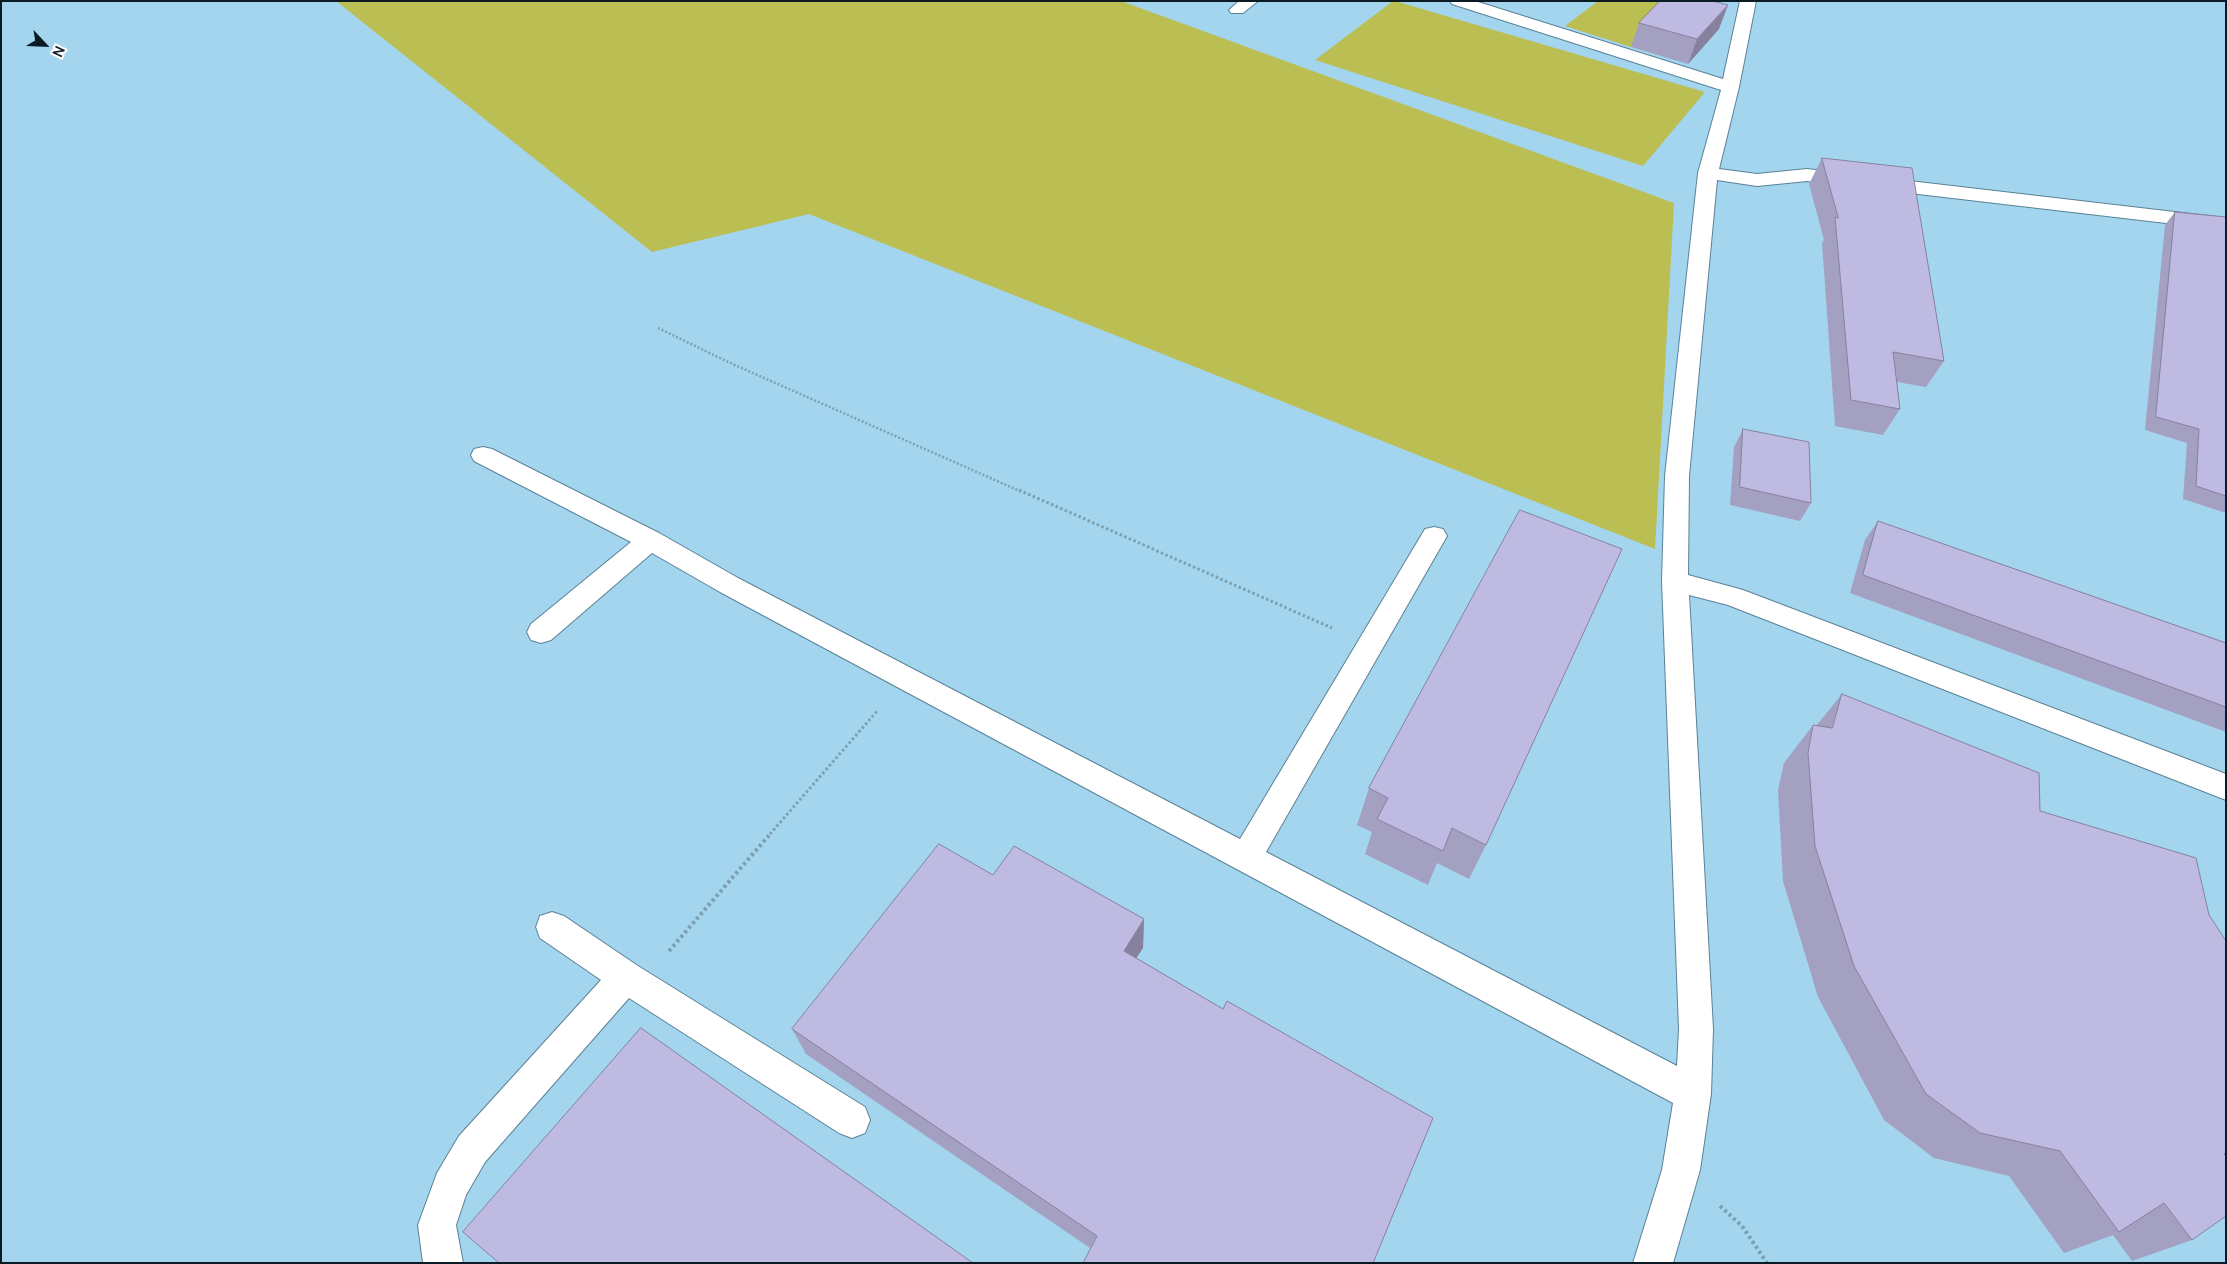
<!DOCTYPE html>
<style>
body{margin:0}
#map{position:relative;width:2227px;height:1264px;overflow:hidden;background:#b7e3f9;font-family:Manrope,sans-serif}
canvas{display:block}
.frame{position:absolute;inset:0;border:2px solid #0b1b23;pointer-events:none}
.north{position:absolute;left:20px;top:20px;width:50px;height:50px;-webkit-text-stroke:4px #fcfcfc;paint-order:stroke;rotate:115deg;font-size:14px;font-weight:700;line-height:20px;text-align:center;color:#0b1b23}
.north::after{content:'';display:block;margin:auto;width:18px;height:22px;background:#0b1b23;clip-path:polygon(50% 0,100% 100%,50% 72%,0 100%)}
</style>
<div id="map">
<canvas width="2227" height="1264"></canvas>
<div class="frame"></div>
<div class="north">N</div>
</div>
<script>
const ctx = document.querySelector('canvas').getContext('2d');
ctx.lineJoin = 'round';
function fillPath(path, color) {
  ctx.fillStyle = color;
  ctx.fill(path, 'evenodd');
}
function strokePath(path, color, width, dash) {
  ctx.strokeStyle = color;
  ctx.lineWidth = width;
  ctx.lineCap = dash ? 'butt' : 'round';
  ctx.setLineDash(dash || []);
  ctx.stroke(path);
}
fillPath(new Path2D(`
 M1,1H2226V1263H1Z`), '#a3d5ef');
fillPath(new Path2D(`
 M336,1H1121L1674,203L1655,549L809,214L652,252Z
 M1393,1H1395L1705,92L1643,166L1315,60Z
 M1598,1H1684L1663,14L1631,47L1565,26Z`), '#bbbe52');
const minor = new Path2D(`
 M1239,1H1258L1243,13H1231L1229,10Z
 M1450,1H1475L1723,79L1740,1H1756L1739,87L1719,169L1757,174L1807,169L2226,218V230L1807,181L1757,186L1717,180L1689,476L1688,575L1743,590L2226,774V800L1728,605L1689,595L1713,1029L1711,1094L1700,1170L1673,1263H1633L1662,1170L1673,1103L720,592L652,553L551,640L541,643L531,640L527,632L531,624L631,542L474,461L471,455L474,449L483,447L492,449L659,533L738,578L1240,839L1425,529L1434,527L1443,529L1447,536L1266,852L1677,1066L1679,1029L1662,581L1665,476L1698,173L1721,90L1452,4Z
 M552,912L564,916L638,966L865,1107L870,1120L865,1133L852,1138L839,1133L629,998L485,1162L466,1195L456,1225L463,1263H423L418,1225L437,1173L459,1136L601,980L540,938L536,927L540,916Z`);
strokePath(minor, '#5a8296', 2);
strokePath(new Path2D(`
 M658,328L728,362L1022,492`), '#7d9fb0', 2.5, [2, 2]);
strokePath(new Path2D(`
 M1019,490L1332,628
 M770,834L878,710`), '#7d9fb0', 3, [2.5, 2.5]);
strokePath(new Path2D(`
 M669,951L771,833
 M1720,1206L1742,1226L1767,1263`), '#7d9fb0', 4, [3, 3]);
fillPath(minor, '#fff');
fillPath(new Path2D(`
 M1639,23L1719,29L1688,64L1631,47Z
 M1822,158L1944,361L1926,387L1897,382L1900,409L1883,435L1835,426L1822,243L1824,240L1809,184Z
 M2175,212L2226,217V513L2183,499L2187,443L2145,430L2165,225Z
 M1743,429L1811,503L1800,521L1730,505L1734,447Z
 M1878,521L2226,643V732L1850,593L1865,540Z
 M1842,694L2040,811L2224,1154L2192,1240L2132,1261L2113,1235L2064,1253L2009,1176L1934,1158L1884,1120L1818,997L1783,881L1778,790L1784,763L1813,725L1816,726Z
 M1369,788L1486,845L1469,879L1437,863L1428,885L1365,854L1372,832L1357,825Z
 M1144,919L1143,948L1136,958L1223,1009L1090,1248L806,1054L792,1029Z`), '#a4a0c2');
fillPath(new Path2D(`
 M1728,5L1719,29L1688,64L1697,39Z
 M1144,919L1143,948L1123,978L1124,951Z`), '#86829e');
const building = new Path2D(`
 M1660,1H1712L1728,5L1697,39L1639,23Z
 M1822,158L1912,168L1944,361L1893,352L1900,409L1851,400L1835,217L1838,218Z
 M2175,212L2226,217V496L2196,486L2199,429L2156,417Z
 M1743,429L1809,442L1811,503L1740,487Z
 M1520,510L1622,549L1486,845L1452,828L1443,851L1377,819L1388,798L1369,788Z
 M1878,521L2226,643V707L1863,575Z
 M1842,694L2039,773L2040,811L2196,858L2209,915L2226,941V1153L2224,1154L2226,1156V1216L2192,1240L2164,1203L2119,1232L2060,1151L1980,1133L1926,1094L1854,966L1815,846L1808,753L1813,725L1832,728Z
 M939,844L993,875L1014,846L1144,919L1124,951L1223,1009L1227,1001L1433,1118L1373,1263H1083L1097,1236L792,1029Z
 M641,1028L973,1263H499L463,1232Z`);
fillPath(building, '#bfbae1');
strokePath(building, '#86829e', 1);
</script>
